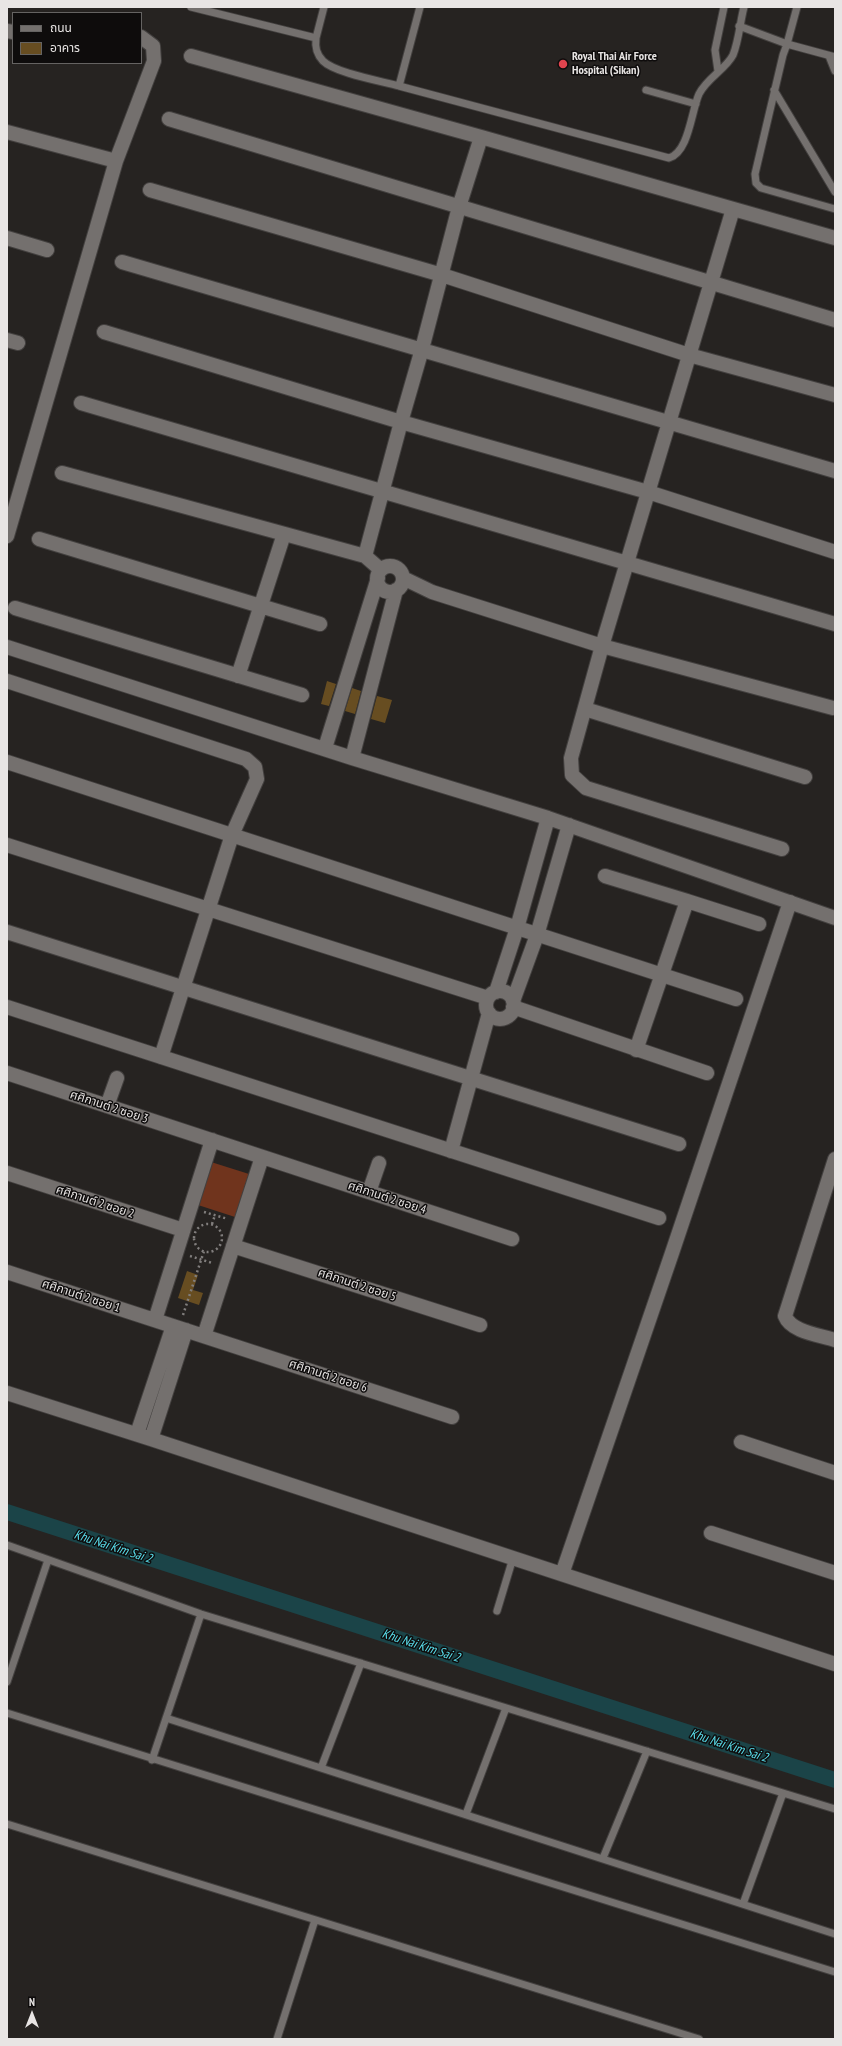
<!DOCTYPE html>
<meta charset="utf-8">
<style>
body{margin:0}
#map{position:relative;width:842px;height:2046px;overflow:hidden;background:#262321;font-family:"PT Sans Narrow","Noto Sans Thai",sans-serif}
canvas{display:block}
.frame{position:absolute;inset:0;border:8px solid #e8e5e4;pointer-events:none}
.legend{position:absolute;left:12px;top:12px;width:130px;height:52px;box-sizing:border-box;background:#0e0c0c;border:1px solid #656362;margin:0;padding:5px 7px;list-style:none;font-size:12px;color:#e8e5e4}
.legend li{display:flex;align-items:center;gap:8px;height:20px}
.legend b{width:20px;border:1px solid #656362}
.north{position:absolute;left:12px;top:1994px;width:40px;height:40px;-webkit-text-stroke:3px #0e0c0c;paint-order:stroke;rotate:0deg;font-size:11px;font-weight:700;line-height:16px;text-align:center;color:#e8e5e4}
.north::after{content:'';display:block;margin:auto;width:14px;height:18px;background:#e8e5e4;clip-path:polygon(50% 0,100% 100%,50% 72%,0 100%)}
</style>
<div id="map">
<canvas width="842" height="2046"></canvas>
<div class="frame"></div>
<ul class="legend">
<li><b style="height:5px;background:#74706e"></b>ถนน</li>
<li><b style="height:11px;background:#674d21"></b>อาคาร</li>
</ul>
<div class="north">N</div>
</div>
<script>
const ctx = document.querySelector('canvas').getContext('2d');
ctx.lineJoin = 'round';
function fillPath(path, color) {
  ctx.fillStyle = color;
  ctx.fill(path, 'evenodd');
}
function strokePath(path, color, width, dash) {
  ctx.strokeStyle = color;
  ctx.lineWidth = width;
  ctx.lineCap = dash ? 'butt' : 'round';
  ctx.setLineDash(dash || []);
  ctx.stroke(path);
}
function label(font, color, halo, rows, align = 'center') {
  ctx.font = font + ' "PT Sans Narrow","Noto Sans Thai",sans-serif';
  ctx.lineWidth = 3;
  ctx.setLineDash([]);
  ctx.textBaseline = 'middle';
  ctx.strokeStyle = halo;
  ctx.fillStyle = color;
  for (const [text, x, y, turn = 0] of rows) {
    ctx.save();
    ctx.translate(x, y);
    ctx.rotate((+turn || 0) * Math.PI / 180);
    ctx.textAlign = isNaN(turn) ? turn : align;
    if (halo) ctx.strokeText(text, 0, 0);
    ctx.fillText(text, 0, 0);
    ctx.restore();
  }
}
fillPath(new Path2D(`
 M211,1162L249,1174L235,1217L198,1205Z`), '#70341d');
strokePath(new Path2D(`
 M7,1512C284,1599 559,1692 835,1780`), '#1b4448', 16);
fillPath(new Path2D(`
 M327,681L336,684L329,706L321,704Z
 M352,688L361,691L355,714L345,711Z
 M377,696L392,700L385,723L371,719Z
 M187,1271L198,1275L193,1290L203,1293L199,1305L178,1298Z`), '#674d21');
const lane = new Path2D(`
 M191,7L316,38L324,7
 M739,26L787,44L797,7
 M316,38C315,47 316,54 323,61C335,73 381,81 399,86L420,7
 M829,56L835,71
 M835,57L787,44L783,55L755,174L756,183L761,188L835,209
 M718,71L715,50L724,7
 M399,86L669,158C689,152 691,112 699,94C707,78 726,69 733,55C739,40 740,22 744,7
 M646,90L696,104
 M774,90L835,192
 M7,1545L201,1614L835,1809
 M497,1611L513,1558
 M7,1682L48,1560
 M7,1713L835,1972
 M166,1718L835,1934
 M152,1760L201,1614
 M321,1768L361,1663
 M466,1814L506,1708
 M7,1824L699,2039
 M603,1858L647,1751
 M743,1904L783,1793
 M277,2039L315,1920`);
const street = new Path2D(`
 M7,31L13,32
 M191,56L481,137
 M169,119L835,320
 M7,132L116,161
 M150,190L442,275L689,355L835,395
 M733,209L602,646L571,758L572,775L586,788L782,849
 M7,238L47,250
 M122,262L835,471
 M104,332L401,422L648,492L835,552
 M7,340L18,343
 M81,403L835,624
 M62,473L365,556L381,570
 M7,536L116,161L154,61L153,46L141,37
 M39,539L320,624
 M365,556L401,422L422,349L459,207L481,137L835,238
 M377 579a13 13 0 1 1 26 0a13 13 0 1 1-26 0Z
 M403,578L432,592L602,646L833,708
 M15,608L302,695
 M7,647L352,758L548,818L835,918
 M238,676L284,534
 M7,681L246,759L255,767L257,779L232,835L161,1057
 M585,709L805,777
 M325,748L378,578
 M352,758L396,590
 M7,762L736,999
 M7,845L488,998
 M605,876L687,901
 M7,932L679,1144
 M486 1005a14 14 0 1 1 28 0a14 14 0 1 1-28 0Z
 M496,992L517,928L548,818
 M513,1001L537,935L569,825
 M7,1007L659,1218
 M513,1007L707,1073
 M636,1050L687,901L759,924
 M7,1073L512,1239
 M107,1106L117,1078
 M451,1151L489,1013
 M835,1159L785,1316C791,1332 820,1335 835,1340
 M7,1173L183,1230
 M369,1192L379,1163
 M233,1246L480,1325
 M7,1272L452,1417
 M155,1320L212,1140
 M204,1336L262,1157
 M7,1393L151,1439L835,1664
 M137,1434L173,1326
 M151,1439L186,1330
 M741,1442L835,1473
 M711,1533L835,1573
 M562,1574L672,1253L790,902`);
strokePath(lane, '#43403f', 9);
strokePath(street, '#43403f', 16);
strokePath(new Path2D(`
 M204,1212L228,1219
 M194 1238a14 14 0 1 1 28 0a14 14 0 1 1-28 0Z
 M212,1224L215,1215
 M190,1256L212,1263
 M183,1315L204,1251`), '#817e7d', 2.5, [2, 3]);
strokePath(lane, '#74706e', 7);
strokePath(street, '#74706e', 14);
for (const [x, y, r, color] of [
 [563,64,5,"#e0444e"]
]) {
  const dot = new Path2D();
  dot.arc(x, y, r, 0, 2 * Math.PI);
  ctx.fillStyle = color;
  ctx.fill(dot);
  strokePath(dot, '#0e0c0c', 1.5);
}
label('bold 12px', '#e8e5e4', '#0e0c0c', [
 ["Royal Thai Air Force",572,57],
 ["Hospital (Sikan)",572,71]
], 'left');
label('12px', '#e8e5e4', '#0e0c0c', [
 ["ศศิกานต์ 2 ซอย 3",109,1107,18],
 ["ศศิกานต์ 2 ซอย 4",387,1198,18],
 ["ศศิกานต์ 2 ซอย 2",95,1202,18],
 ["ศศิกานต์ 2 ซอย 5",357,1285,18],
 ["ศศิกานต์ 2 ซอย 1",81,1296,18],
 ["ศศิกานต์ 2 ซอย 6",328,1376,18]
]);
label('italic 13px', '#59dfed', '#0e0c0c', [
 ["Khu Nai Kim Sai 2",113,1547,18],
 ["Khu Nai Kim Sai 2",421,1646,18],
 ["Khu Nai Kim Sai 2",729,1746,18]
]);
</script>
